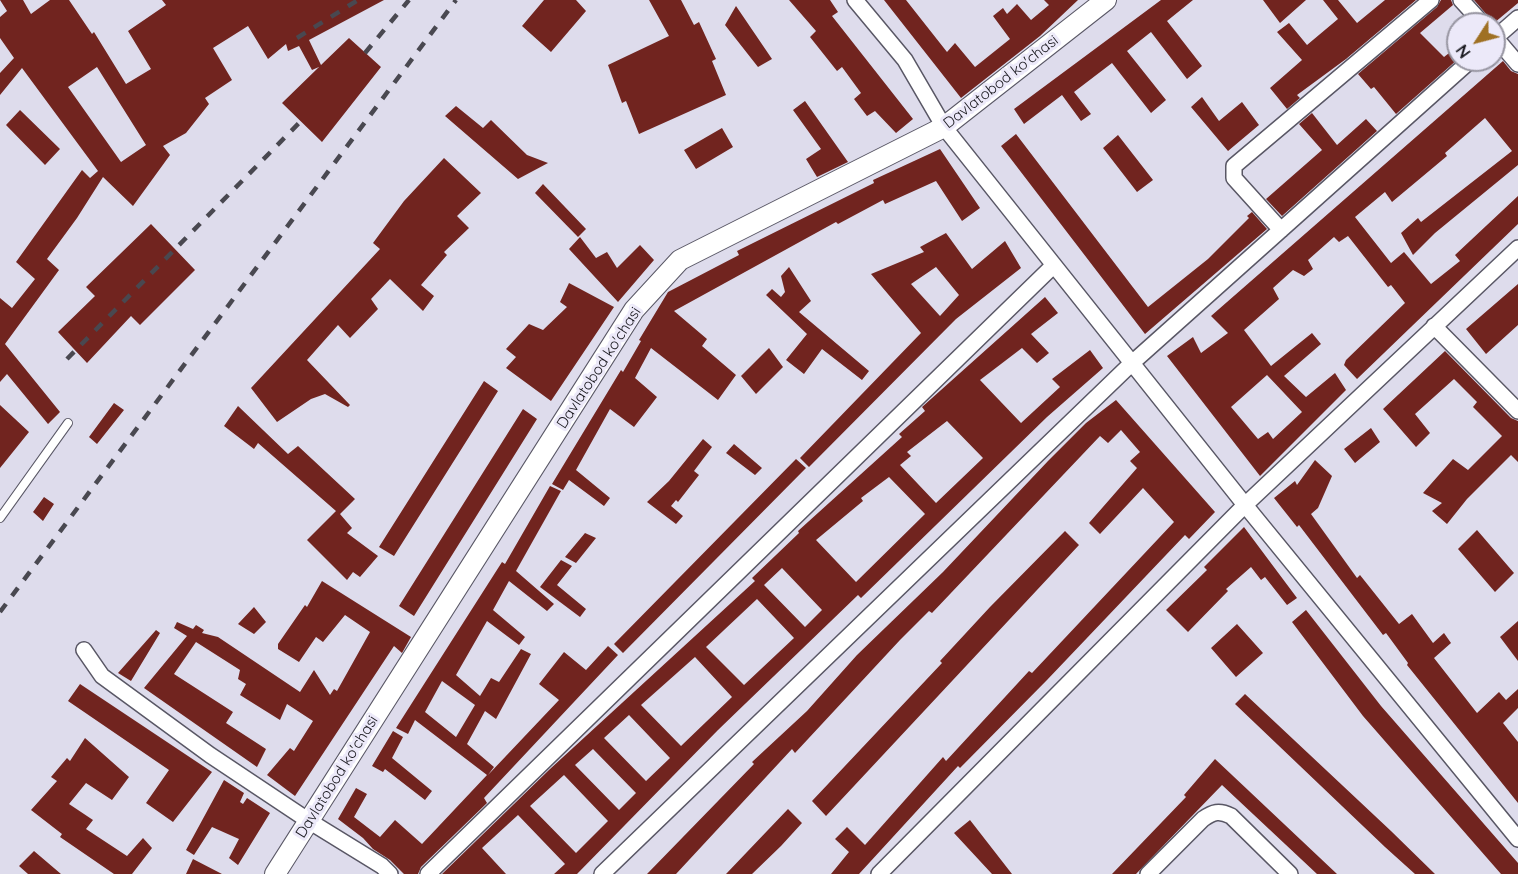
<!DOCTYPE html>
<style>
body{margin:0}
#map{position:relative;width:1518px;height:874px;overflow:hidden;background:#dedcec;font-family:Quicksand,sans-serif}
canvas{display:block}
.north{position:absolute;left:1446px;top:12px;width:60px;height:60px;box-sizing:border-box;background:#ece9f9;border:2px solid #9795a1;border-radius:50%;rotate:234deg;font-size:16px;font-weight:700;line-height:24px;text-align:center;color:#17161c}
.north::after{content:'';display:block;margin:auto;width:21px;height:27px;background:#9f7023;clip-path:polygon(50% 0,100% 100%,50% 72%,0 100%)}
</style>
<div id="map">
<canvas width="1518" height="874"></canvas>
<div class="north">N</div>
</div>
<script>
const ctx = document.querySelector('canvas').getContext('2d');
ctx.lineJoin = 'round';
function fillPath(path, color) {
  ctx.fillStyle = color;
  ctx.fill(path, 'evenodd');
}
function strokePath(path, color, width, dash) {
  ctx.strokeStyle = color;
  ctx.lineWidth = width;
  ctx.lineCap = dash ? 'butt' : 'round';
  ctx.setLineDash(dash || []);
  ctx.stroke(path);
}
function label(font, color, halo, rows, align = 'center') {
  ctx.font = font + ' Quicksand,sans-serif';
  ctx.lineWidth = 6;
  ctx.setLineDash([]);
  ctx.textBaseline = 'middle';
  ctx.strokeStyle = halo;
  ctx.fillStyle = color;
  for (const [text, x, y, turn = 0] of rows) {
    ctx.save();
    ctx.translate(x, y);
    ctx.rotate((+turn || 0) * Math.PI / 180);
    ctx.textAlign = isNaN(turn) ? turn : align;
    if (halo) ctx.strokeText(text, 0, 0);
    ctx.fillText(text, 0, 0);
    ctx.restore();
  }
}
fillPath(new Path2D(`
 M0,0H23L31,14L50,0H69L92,34L94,32L126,84L151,69L128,31L166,5L162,0H384L309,40L321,65L349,38L381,67L322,142L282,103L319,67L312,70L299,46L288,51L286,44L268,59L248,26L213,48L232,80L205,98L209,104L186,133L163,146L170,155L133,206L103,177L77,218L47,259L59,270L5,344L60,412L48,424L7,374L0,382V298L12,308L35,279L16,262L82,170L90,178L98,171L22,68L0,95V73L14,58L0,38V17L7,11ZM97,67L146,145L121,162L68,87Z
 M544,0H576L586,11L551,52L522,26Z
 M649,0H681L694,25L699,22L716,59L712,61L726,95L639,134L626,101L622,103L608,65L669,36Z
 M789,0H830L838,12L832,16L913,119L896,133L875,111L867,116L854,99L861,93L842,67L837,71L810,37L816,31Z
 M884,0H906L947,52L955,43L975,67L1010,39L993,16L1003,8L1007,14L1017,4L1031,20L1049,5L1044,0H1078L1040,36L961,98Z
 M1161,0H1193L1167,21L1202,66L1187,79L1151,32L1127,51L1166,100L1151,113L1112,63L1074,92L1091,114L1081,121L1062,95L1024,124L1014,109Z
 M1263,0H1306L1280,23Z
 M1323,0H1338L1357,23L1385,0H1416L1346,59L1297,95L1300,98L1287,109L1270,88L1302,60L1277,32L1289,23L1307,45L1338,19Z
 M1441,0H1451L1453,5L1420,33L1444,57L1458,46V59L1396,114L1374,87L1371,89L1358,74L1437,7Z
 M1474,0H1518V3L1494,23Z
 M736,6L772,59L758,67L725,25Z
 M1503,61L1511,71L1518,74V165L1435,233L1413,255L1401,233L1418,218L1421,222L1512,151L1485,118L1445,153L1447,156L1392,202L1385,192L1355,217L1391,263L1404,252L1431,284L1460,261L1455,255L1518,196V224L1357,379L1344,365L1346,360L1405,303L1391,285L1388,287L1348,236L1339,242L1334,237L1308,260L1313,269L1304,276L1293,270L1273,288L1279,299L1244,330L1271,366L1312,333L1321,344L1284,376L1306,397L1335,373L1346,390L1260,476L1167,356L1193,337L1201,353L1228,333L1211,316ZM1267,375L1302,412L1273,439L1268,432L1258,439L1231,407Z
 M1202,97L1219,121L1242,102L1259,125L1228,151L1191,107Z
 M805,101L848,162L817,177L806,159L821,149L793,110Z
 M456,106L483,128L491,120L527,155L548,163L518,179L445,116Z
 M20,110L60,149L45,165L6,125Z
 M1312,113L1337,145L1366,119L1377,131L1282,216L1266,199L1322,150L1299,124Z
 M722,128L733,147L696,169L684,150Z
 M1016,134L1148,307L1208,259L1249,218L1247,216L1252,212L1267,229L1145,334L1001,146Z
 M1118,135L1153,180L1137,192L1103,148Z
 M940,149L980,208L962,221L936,181L885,204L883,200L838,224L836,222L674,311L707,339L702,346L736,375L718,400L651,348L635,378L657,397L634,427L610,409L576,470L610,498L604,506L569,480L563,490L552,484L621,370L623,372L641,341L639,340L668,292L739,255L737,251L874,183L873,180Z
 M444,158L481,193L457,216L469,228L444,252L447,255L421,285L434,296L423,311L390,279L371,299L378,309L350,338L338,325L307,360L350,405L348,407L325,394L311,399L277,422L251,388L380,249L373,243L404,201Z
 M543,184L586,229L578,237L535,193Z
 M151,224L195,270L140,325L131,316L87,363L58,332L95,296L86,287Z
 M946,233L972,269L1005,241L1021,268L956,319L809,467L800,458L921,333L871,274L924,252L920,247ZM936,267L959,295L940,316L911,284Z
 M580,237L596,258L607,252L617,268L640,245L654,260L618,302L569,249Z
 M789,267L811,301L799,312L869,371L862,380L822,349L804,374L786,360L807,334L766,295L772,289L781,297L785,292L781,276Z
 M569,283L614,307L551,401L506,368L516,357L506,349L529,324L543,330L567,307L560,302Z
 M1518,284V325L1486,354L1466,329Z
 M1045,297L1058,313L1031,334L1049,353L1037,363L1022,348L980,380L1021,423L1060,387L1052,379L1090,350L1103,368L1047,417L861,598L858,595L718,730L577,874H554L565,864L518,815L482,848L506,874H442L550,769L755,581L752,578L799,533L798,531L902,437L899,434L925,411L922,407ZM947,421L983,458L936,503L900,465L911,456L907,452ZM889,477L925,514L856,582L816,540L863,501L861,498ZM782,568L822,610L805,627L764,585ZM757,599L794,638L744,685L706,647ZM695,657L732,697L681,746L641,705ZM629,715L670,758L646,781L604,738ZM593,749L636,793L619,810L575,765ZM564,775L608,821L576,853L530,806Z
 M769,348L783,367L756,394L741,376Z
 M1445,351L1511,418L1518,421V462L1511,455L1467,499L1447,524L1432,511L1442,503L1423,493L1453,459L1468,470L1502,436L1473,407L1477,402L1454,379L1415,414L1430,433L1416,447L1383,409Z
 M484,381L498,391L394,556L379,547Z
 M1116,400L1215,512L1189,539L1185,535L1047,680L960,768L958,766L859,874H831L849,852L835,839L847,827L865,845L943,757L946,761L1029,671L1032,673L1174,522L1143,488L1100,534L1089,523L1137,468L1130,461L1140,452L1121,430L1108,443L1100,436L932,613L929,611L900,640L795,753L792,749L676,874H647L754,764L752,762L807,711L857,655L943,572L1048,461L1086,423Z
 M114,403L124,410L97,444L89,437Z
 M0,405L29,432L0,468Z
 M238,406L288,454L298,446L355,499L340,514L352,528L347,533L378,556L360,577L353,572L347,580L307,540L336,511L258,443L254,449L224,426Z
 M523,409L537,419L414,616L399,606Z
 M1371,428L1380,442L1355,463L1344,449Z
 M703,439L712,447L694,471L699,475L678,502L676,500L671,506L683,516L676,524L647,502L669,481Z
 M734,444L762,468L755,475L726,453Z
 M796,459L806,468L623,653L614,644Z
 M1315,460L1332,476L1318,508L1311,514L1357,578L1360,575L1399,624L1412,614L1433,643L1444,633L1451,643L1434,658L1477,713L1499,692L1506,700L1518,689V708L1503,723L1518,742V803L1407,665L1408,663L1386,633L1383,635L1299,525L1297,527L1274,498L1295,481L1297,485Z
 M550,486L561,491L516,571L554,604L547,611L509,581L493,610L525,637L519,645L487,621L456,675L480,696L491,678L499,682L521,649L531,654L496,719L485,711L467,744L494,767L488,775L559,700L539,684L564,652L586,670L608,646L618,655L484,798L487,803L421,867L418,874H404L390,860L373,849L363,838L338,819L356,788L367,794L354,817L380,837L395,820L422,844L487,775L415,720L408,734L396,728L502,562L505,564ZM442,681L475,705L456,737L425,712Z
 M44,497L54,504L43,521L33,512Z
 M1244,527L1297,598L1287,605L1265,577L1261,580L1251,567L1226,589L1228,591L1188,632L1166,610L1207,570L1204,567Z
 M1477,530L1514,573L1495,592L1458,549Z
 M1065,531L1079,545L826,816L812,801L942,663L940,661L990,607Z
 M585,533L596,538L576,563L565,557Z
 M561,560L572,566L557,585L586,609L580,617L540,587Z
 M322,581L411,637L402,653L394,646L295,796L267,775L290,748L294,751L313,721L287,704L280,720L240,695L246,684L238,679L240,670L196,642L174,674L233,712L226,723L266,749L257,767L144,688L187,636L174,628L177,622L193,629L196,625L204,630L202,633L218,637L300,692L314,670L330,695L334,689L337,691L370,632L345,615L323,642L316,637L299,662L278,649V644L305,605L307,607Z
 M254,607L266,622L254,634L238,624Z
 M1306,610L1381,706L1518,863V874H1501L1363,716L1292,622Z
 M1518,621V661L1500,637Z
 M1237,624L1263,653L1236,677L1211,648Z
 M156,630L160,633L131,681L118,673Z
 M80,684L212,772L173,822L146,803L169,770L68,701Z
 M1245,694L1391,831L1435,874H1415L1385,847L1235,704Z
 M393,731L403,737L392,758L432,791L425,800L385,769L383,772L372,766Z
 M85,738L129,777L112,800L86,783L69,804L93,820L86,829L127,856L143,838L152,848L132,874H114L60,837L62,834L31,810L57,781L51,777L67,758L70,761Z
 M1215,759L1249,791L1337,874H1317L1222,785L1136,874H1112L1186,797L1184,795Z
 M224,780L244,793L240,802L243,804L247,798L270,813L238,865L229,858L239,839L212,827L194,855L186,850Z
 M788,809L802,823L781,846L752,874H726Z
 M970,820L1012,874H992L954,833Z
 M34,851L61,874H28L19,866Z
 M193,859L222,874H186Z`), '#71241f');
const service = new Path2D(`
 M0,518L68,423`);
const minor = new Path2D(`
 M855,0L905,60L944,127L1245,505L1518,839
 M1461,0L1483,24
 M1494,36L1518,64
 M1494,39L1518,18
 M1281,230L1234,178V166L1431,0
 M1434,326L1518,411
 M84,650L102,676L210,755L309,821L382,866L390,874
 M428,874L1054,265
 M602,874L1132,363L1471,60
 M879,874L1245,505L1518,248
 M1148,874L1203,819C1213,812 1219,810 1231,816L1290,874`);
const tertiary = new Path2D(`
 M275,874L634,310L680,260L944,127L1106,0`);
strokePath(service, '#595765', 10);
strokePath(minor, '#595765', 18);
strokePath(tertiary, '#595765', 22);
strokePath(service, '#fff', 8);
strokePath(minor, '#fff', 15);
strokePath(tertiary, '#fff', 20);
strokePath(new Path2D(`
 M297,38L358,0
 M365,53L409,0
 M67,359L301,121
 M0,612L456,0`), '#494850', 4.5, [10, 10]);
label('15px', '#17161c', '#ece9f9', [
 ["Davlatobod ko'chasi",1001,82,-38],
 ["Davlatobod ko'chasi",599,368,-57],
 ["Davlatobod ko'chasi",337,777,-58]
]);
</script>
